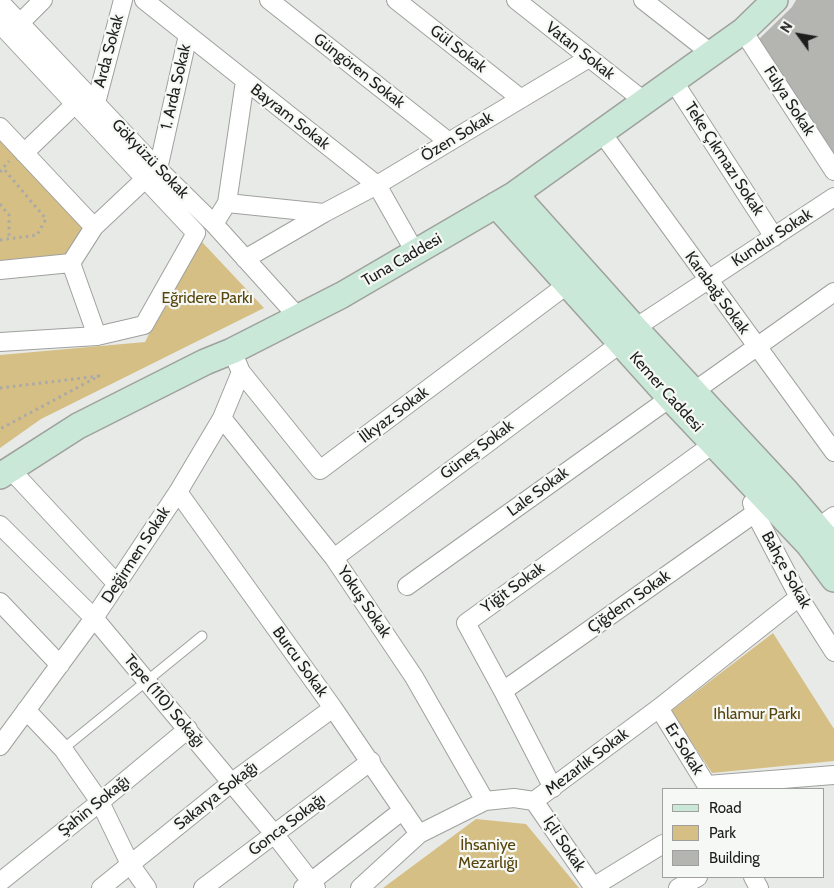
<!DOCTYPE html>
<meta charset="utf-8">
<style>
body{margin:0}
#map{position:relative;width:834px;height:888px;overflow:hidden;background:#e8eae7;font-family:Cabin,sans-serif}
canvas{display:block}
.legend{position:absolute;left:662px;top:788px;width:162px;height:90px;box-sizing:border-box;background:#f5f8f4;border:1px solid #9fa09e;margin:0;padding:6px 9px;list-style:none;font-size:15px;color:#1d1d1c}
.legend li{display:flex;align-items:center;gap:10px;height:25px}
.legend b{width:25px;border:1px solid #9fa09e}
.north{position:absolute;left:774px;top:10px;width:50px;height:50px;-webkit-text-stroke:4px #f5f8f4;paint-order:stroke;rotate:302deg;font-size:14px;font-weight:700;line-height:20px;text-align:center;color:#1d1d1c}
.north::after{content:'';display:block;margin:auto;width:18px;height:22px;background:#1d1d1c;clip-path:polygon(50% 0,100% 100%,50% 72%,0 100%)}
</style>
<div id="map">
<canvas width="834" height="888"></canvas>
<ul class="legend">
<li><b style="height:6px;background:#cae8d7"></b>Road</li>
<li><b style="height:14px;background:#d5bf85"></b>Park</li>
<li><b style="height:14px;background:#b4b5b1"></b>Building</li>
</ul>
<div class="north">N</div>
</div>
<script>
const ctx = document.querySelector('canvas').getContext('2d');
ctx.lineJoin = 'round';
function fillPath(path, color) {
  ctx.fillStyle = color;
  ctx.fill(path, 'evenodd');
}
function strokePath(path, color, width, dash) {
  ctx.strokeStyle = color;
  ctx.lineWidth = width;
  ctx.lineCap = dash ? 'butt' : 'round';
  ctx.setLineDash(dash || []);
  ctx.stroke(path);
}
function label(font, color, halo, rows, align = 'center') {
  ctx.font = font + ' Cabin,sans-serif';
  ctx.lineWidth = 4.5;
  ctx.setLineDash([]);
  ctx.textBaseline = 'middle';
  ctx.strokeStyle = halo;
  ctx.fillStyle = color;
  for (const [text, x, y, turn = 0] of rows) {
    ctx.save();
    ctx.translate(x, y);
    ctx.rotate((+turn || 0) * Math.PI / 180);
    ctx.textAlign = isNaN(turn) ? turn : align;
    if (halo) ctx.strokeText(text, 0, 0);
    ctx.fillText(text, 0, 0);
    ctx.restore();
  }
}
fillPath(new Path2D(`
 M0,140L84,230L66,259L0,264Z
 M202,242L264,308L41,419L0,448V355L145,342L196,243Z
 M773,633L834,729V761L712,773L671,711Z
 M476,819L526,824L579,888H383Z`), '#d5bf85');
fillPath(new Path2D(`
 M796,0H834V154L758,40L792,7Z`), '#b4b5b1');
const lane = new Path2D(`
 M63,749L202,636`);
const street = new Path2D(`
 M144,0L377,185L415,252
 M269,0L449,142
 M396,0L520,98
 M516,0L644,101
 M643,0L712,54
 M0,2L158,169L214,224L298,317
 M20,23L43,0
 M0,24L196,233L144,325L97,336L0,342
 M743,31L834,171
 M674,82L774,237
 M96,103L123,0
 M0,127L94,227
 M602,133L834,452
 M24,153L75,104
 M158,169L188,35
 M227,203L245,81
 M214,224L227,203L324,213L377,185L589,58
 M245,259L324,213
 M0,270L71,263
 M635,328L834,197
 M97,336L71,263L94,227L145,179
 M241,372L320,470L568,284
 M693,392L834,292
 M222,418L334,558L414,677L485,801
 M10,469L117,584
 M178,492L333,708L419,834
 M752,503L755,513L799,597L834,652
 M0,525L94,618L275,835L316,888
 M819,527L834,516
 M334,558L621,343
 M407,586L670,398
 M0,602L60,665
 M503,691L755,513
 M659,708L709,789
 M26,710L63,749L100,802L130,864L147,888
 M0,746L94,618L178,492L222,418L241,372L232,351
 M707,785L834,775
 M553,788L503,691L466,623L713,444
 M534,801L594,888
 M753,877L759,888
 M0,882L100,802L188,729
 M593,887L663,844
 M101,888L231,783L333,708
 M203,888L371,761
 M303,888L403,810
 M360,888L419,834L485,801L514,798L534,801L659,708L799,597
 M678,888L698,877`);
const secondary = new Path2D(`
 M515,194L635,328L787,492L834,547
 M496,205L670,398L809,545L834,579
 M0,476L78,426L205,362L232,351L342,295L515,194L743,31L775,0`);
strokePath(lane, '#9fa19e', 11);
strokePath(street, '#9fa19e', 20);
strokePath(secondary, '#9fa19e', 28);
strokePath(new Path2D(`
 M0,172L9,161
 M0,204L9,215V239
 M0,240L37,235L46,219L3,168
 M0,388L99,376L0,429`), '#a9aaa8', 3, [2.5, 4]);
strokePath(lane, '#fff', 9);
strokePath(street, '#fff', 18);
strokePath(secondary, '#cae8d7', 25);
label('16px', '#1d1d1c', '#f5f8f4', [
 ["Gül Sokak",458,49,38],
 ["Arda Sokak",109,51,-75],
 ["Vatan Sokak",580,51,38],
 ["Güngören Sokak",359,71,38],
 ["1. Arda Sokak",176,87,-77],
 ["Fulya Sokak",789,101,57],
 ["Bayram Sokak",290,117,38],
 ["Özen Sokak",457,137,-31],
 ["Gökyüzü Sokak",150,159,46],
 ["Teke Çıkmazı Sokak",724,159,57],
 ["Kundur Sokak",772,238,-33],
 ["Tuna Caddesi",402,260,-30],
 ["Karabağ Sokak",717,293,54],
 ["Kemer Caddesi",666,392,48],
 ["İlkyaz Sokak",394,415,-37],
 ["Güneş Sokak",477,450,-37],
 ["Lale Sokak",538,492,-36],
 ["Değirmen Sokak",136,555,-57],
 ["Bahçe Sokak",786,570,61],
 ["Yiğit Sokak",513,588,-36],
 ["Yokuş Sokak",364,602,56],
 ["Çiğdem Sokak",629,602,-35],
 ["Burcu Sokak",300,662,54],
 ["Tepe (110) Sokağı",164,701,50],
 ["Er Sokak",684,749,58],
 ["Mezarlık Sokak",587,762,-37],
 ["Sakarya Sokağı",216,796,-38],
 ["Şahin Sokağı",94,806,-39],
 ["Gonca Sokağı",287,825,-37],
 ["İçli Sokak",564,844,56]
]);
label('16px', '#57450d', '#f5f8f4', [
 ["Eğridere Parkı",207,298],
 ["Ihlamur Parkı",757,714],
 ["İhsaniye",488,845],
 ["Mezarlığı",488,863]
]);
</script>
